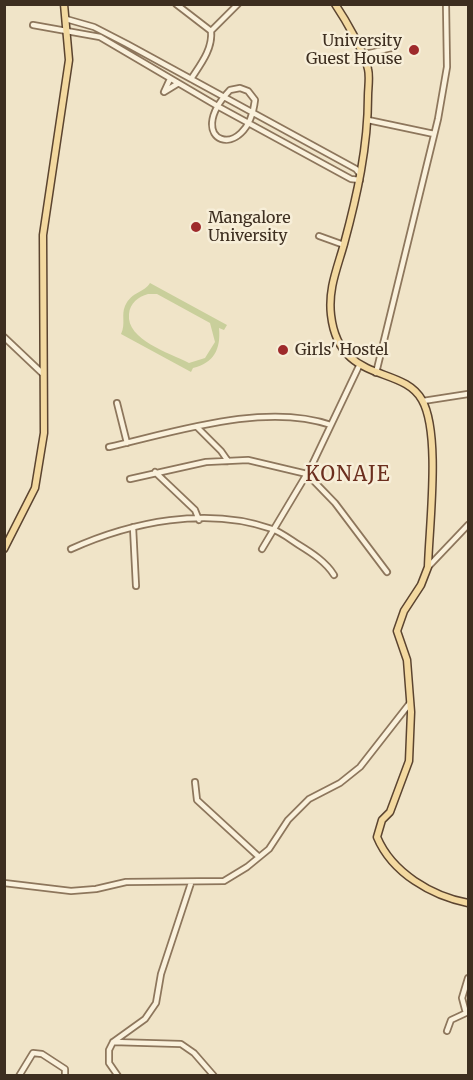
<!DOCTYPE html>
<style>
body{margin:0}
#map{position:relative;width:473px;height:1080px;overflow:hidden;background:#f0e4c8;font-family:Merriweather,serif}
canvas{display:block}
.frame{position:absolute;inset:0;border:6px solid #3d2e20;pointer-events:none}
</style>
<div id="map">
<canvas width="473" height="1080"></canvas>
<div class="frame"></div>
</div>
<script>
const ctx = document.querySelector('canvas').getContext('2d');
ctx.lineJoin = 'round';
function fillPath(path, color) {
  ctx.fillStyle = color;
  ctx.fill(path, 'evenodd');
}
function strokePath(path, color, width, dash) {
  ctx.strokeStyle = color;
  ctx.lineWidth = width;
  ctx.lineCap = dash ? 'butt' : 'round';
  ctx.setLineDash(dash || []);
  ctx.stroke(path);
}
function label(font, color, halo, rows, align = 'center') {
  ctx.font = font + ' Merriweather,serif';
  ctx.lineWidth = 5;
  ctx.setLineDash([]);
  ctx.textBaseline = 'middle';
  ctx.strokeStyle = halo;
  ctx.fillStyle = color;
  for (const [text, x, y, turn = 0] of rows) {
    ctx.save();
    ctx.translate(x, y);
    ctx.rotate((+turn || 0) * Math.PI / 180);
    ctx.textAlign = isNaN(turn) ? turn : align;
    if (halo) ctx.strokeText(text, 0, 0);
    ctx.fillText(text, 0, 0);
    ctx.restore();
  }
}
fillPath(new Path2D(`
 M150,283L227,325L224,330L219,328C221,349 214,363 193,368L191,372L121,334C126,324 121,315 125,306C132,291 144,293 150,283ZM148,294H157L210,323L215,342L205,358L189,363C170,353 126,340 129,314C130,303 138,297 148,294Z`), '#c9cf9b');
const minor = new Path2D(`
 M176,4L211,31L238,4
 M66,19L94,27L127,44L356,169L360,174
 M33,25L100,37L219,107L351,179L360,180
 M361,55L396,47
 M170,79L164,92L177,84
 M191,79C200,65 213,49 211,31
 M240,88L248,91L255,100C247,165 181,142 230,90Z
 M368,120L434,134
 M319,236L344,245
 M4,337L42,373
 M376,373L438,119L447,67L446,4
 M423,401L468,394
 M117,403L127,443
 M197,427L221,451L228,461
 M109,447C175,432 265,402 331,425
 M155,472L195,510L199,520
 M130,479L206,462L248,460L307,474L335,503L387,572
 M133,527L136,586
 M71,549C131,522 207,506 272,529C281,532 291,540 299,545C312,553 326,562 334,575
 M262,549L311,467L360,364
 M429,566L468,525
 M195,782L197,800L259,857
 M4,883L71,891L96,889L126,882L224,881L247,867L269,849L288,820L309,799L340,783L360,767L410,703
 M447,1031L451,1020L466,1013L462,998L468,978
 M113,1042L181,1044L194,1053L214,1076
 M19,1076L33,1053L42,1054L65,1069V1076
 M118,1076L109,1063V1050L113,1042L145,1019L156,1003L161,974L191,883`);
const major = new Path2D(`
 M335,4C345,19 364,51 368,69C370,77 368,88 368,96C368,147 357,196 344,244C337,269 328,289 331,315C339,385 402,364 422,400C441,433 429,527 428,567L421,585L404,611L397,631L407,660L411,712L409,761L390,812L382,820L377,837C392,873 432,896 468,903
 M4,549L35,488L44,433L43,235L69,60L64,4`);
strokePath(minor, '#8d765c', 8);
strokePath(major, '#5b4430', 9);
strokePath(minor, '#faf1dc', 4.5);
strokePath(major, '#f3d9a0', 6);
for (const [x, y, r, color] of [
 [414,50,6,"#9e2a2b"],
 [196,227,6,"#9e2a2b"],
 [283,350,6,"#9e2a2b"]
]) {
  const dot = new Path2D();
  dot.arc(x, y, r, 0, 2 * Math.PI);
  ctx.fillStyle = color;
  ctx.fill(dot);
  strokePath(dot, '#f7eed8', 2);
}
label('16px', '#3d2e20', '#f7eed8', [
 ["University",402,41,"right"],
 ["Guest House",402,59,"right"],
 ["Mangalore",208,218],
 ["University",208,236],
 ["Girls' Hostel",295,350]
], 'left');
ctx.letterSpacing = '1.5px';
label('20px', '#6b2e1e', '#f7eed8', [
 ["KONAJE",348,475]
]);
ctx.letterSpacing = '0px';
</script>
